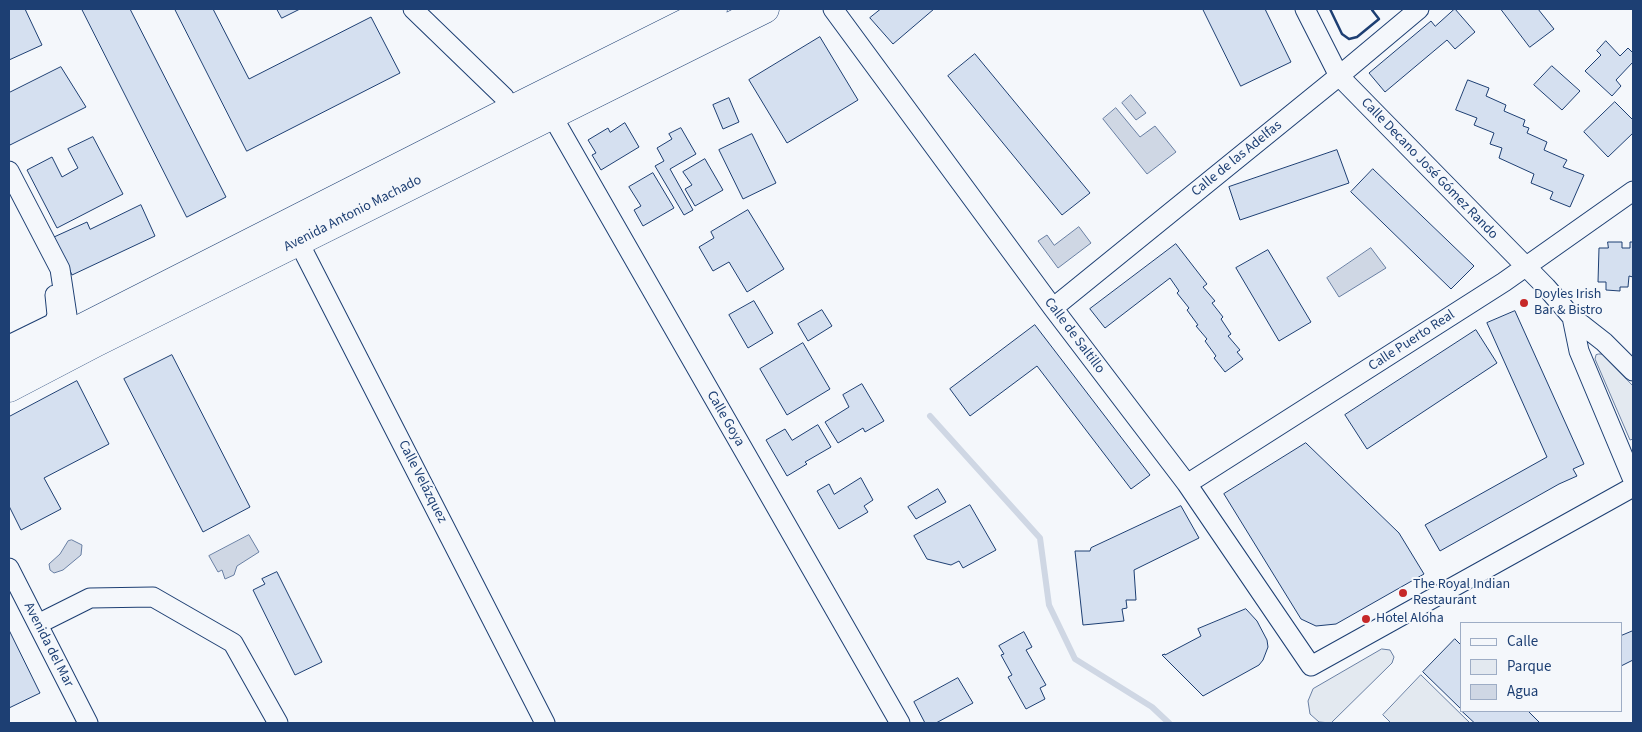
<!DOCTYPE html>
<meta charset="utf-8">
<style>
body{margin:0}
#map{position:relative;width:1642px;height:732px;overflow:hidden;background:#f4f7fb;font-family:"Source Sans 3",sans-serif}
canvas{display:block}
.frame{position:absolute;inset:0;border:10px solid #1d3f73;pointer-events:none}
.legend{position:absolute;left:1460px;top:622px;width:162px;height:90px;box-sizing:border-box;background:#f4f7fb;border:1px solid #9eadc5;margin:0;padding:6px 9px;list-style:none;font-size:15px;color:#1d3f73}
.legend li{display:flex;align-items:center;gap:10px;height:25px}
.legend b{width:25px;border:1px solid #9eadc5}
</style>
<div id="map">
<canvas width="1642" height="732"></canvas>
<div class="frame"></div>
<ul class="legend">
<li><b style="height:6px;background:#f4f7fb"></b>Calle</li>
<li><b style="height:14px;background:#e3e9f0"></b>Parque</li>
<li><b style="height:14px;background:#cfd7e4"></b>Agua</li>
</ul>
</div>
<script>
const ctx = document.querySelector('canvas').getContext('2d');
ctx.lineJoin = 'round';
function fillPath(path, color) {
  ctx.fillStyle = color;
  ctx.fill(path, 'evenodd');
}
function strokePath(path, color, width, dash) {
  ctx.strokeStyle = color;
  ctx.lineWidth = width;
  ctx.lineCap = dash ? 'butt' : 'round';
  ctx.setLineDash(dash || []);
  ctx.stroke(path);
}
function label(font, color, halo, rows, align = 'center') {
  ctx.font = font + ' "Source Sans 3",sans-serif';
  ctx.lineWidth = 4;
  ctx.setLineDash([]);
  ctx.textBaseline = 'middle';
  ctx.strokeStyle = halo;
  ctx.fillStyle = color;
  for (const [text, x, y, turn = 0] of rows) {
    ctx.save();
    ctx.translate(x, y);
    ctx.rotate((+turn || 0) * Math.PI / 180);
    ctx.textAlign = isNaN(turn) ? turn : align;
    if (halo) ctx.strokeText(text, 0, 0);
    ctx.fillText(text, 0, 0);
    ctx.restore();
  }
}
const green = new Path2D(`
 M1599,354H1602L1633,386V439L1630,440L1595,359L1596,355Z
 M1382,649L1390,650L1394,657L1392,663L1331,723L1319,722L1310,714L1308,701L1313,689Z
 M1421,675L1470,723H1391L1383,715Z`);
fillPath(green, '#e3e9f0');
strokePath(green, '#687fa3', 1);
const water = new Path2D(`
 M1131,95L1146,113L1136,120L1122,103Z
 M1116,108L1140,137L1155,126L1176,152L1147,174L1103,119Z
 M1079,227L1091,243L1058,268L1038,241L1047,235L1054,245Z
 M1371,248L1386,268L1339,297L1327,278Z
 M249,535L259,552L237,566L234,575L225,579L222,570L218,572L209,556Z
 M72,540L82,545L81,555L63,570L54,573L50,570L49,564L60,554L68,541Z`);
fillPath(water, '#cfd7e4');
strokePath(water, '#687fa3', 1);
strokePath(new Path2D(`
 M930,416L1040,538L1049,605L1075,659L1152,707L1169,723`), '#cfd7e4', 6);
const building = new Path2D(`
 M9,9H25L42,45L9,60Z
 M82,9H130L226,197L187,217Z
 M175,9H213L249,79L371,17L400,73L247,151Z
 M277,9H300L282,18Z
 M881,9H934L893,44L870,18Z
 M1203,9H1265L1291,62L1241,86Z
 M1455,9L1475,32L1455,49L1447,40L1385,92L1369,73L1431,21L1435,26Z
 M1501,9H1538L1554,29L1530,47Z
 M820,37L858,100L787,143L749,80Z
 M1606,41L1620,56L1628,48L1633,53V62L1616,80L1621,86L1612,96L1585,71L1601,55L1597,51Z
 M975,54L1090,193L1062,215L948,76Z
 M1552,66L1580,91L1562,110L1534,85Z
 M61,67L86,107L10,145L9,142V93Z
 M1468,80L1489,88L1486,96L1506,105L1504,111L1525,120L1523,126L1529,128L1527,133L1547,142L1544,150L1567,160L1563,167L1584,175L1570,207L1550,199L1553,192L1531,183L1534,174L1499,158L1502,148L1490,144L1494,133L1474,125L1477,118L1456,110Z
 M729,98L739,122L723,129L713,105Z
 M1615,102L1633,120V133L1608,157L1584,132Z
 M625,123L639,147L601,170L592,155L596,153L588,140L608,128L610,132Z
 M681,128L696,154L670,169L693,210L684,215L655,166L664,161L657,148L672,139L669,134Z
 M752,134L776,183L743,199L719,150Z
 M93,137L123,194L57,228L27,170L52,157L62,177L78,168L68,149Z
 M1337,150L1349,183L1240,220L1229,187Z
 M705,159L723,190L695,206L685,189L692,185L683,172Z
 M1373,169L1474,266L1451,289L1351,192Z
 M653,173L674,208L643,226L634,210L641,206L629,187Z
 M141,205L155,236L72,275L54,237L87,222L90,229Z
 M748,210L784,269L747,292L729,262L713,271L699,247L714,238L711,232Z
 M1608,242H1622V248H1630V242H1633V277L1629,276L1628,287H1620V291L1606,290V282H1598L1599,248H1608Z
 M1176,244L1207,284L1203,287L1215,301L1212,303L1223,317L1221,319L1231,334L1228,336L1240,350L1237,352L1243,359L1225,372L1214,358L1216,356L1205,341L1207,339L1196,326L1198,325L1187,310L1189,308L1177,293L1179,291L1170,278L1105,328L1090,309Z
 M1268,250L1311,322L1279,341L1236,268Z
 M754,301L773,333L748,348L729,315Z
 M822,310L832,326L808,341L798,324Z
 M1515,311L1584,464L1573,469L1577,476L1559,484L1440,551L1425,525L1547,457L1487,323Z
 M1035,325L1150,475L1131,489L1037,366L970,416L950,389Z
 M1476,330L1497,363L1367,449L1345,415Z
 M803,343L830,389L787,415L760,369Z
 M172,355L250,507L203,532L124,379Z
 M77,381L109,444L44,478L61,509L21,530L9,506V417Z
 M862,384L884,421L865,432L863,428L838,443L825,422L849,407L843,395Z
 M818,425L831,447L805,462L807,464L787,476L766,440L785,429L792,440Z
 M1306,443L1399,533L1424,574L1336,624L1316,626L1301,619L1224,494Z
 M861,478L873,500L864,506L868,512L839,529L817,491L829,484L834,494Z
 M938,489L946,502L916,519L908,507Z
 M970,505L996,550L963,568L959,561L951,565L927,559L914,536Z
 M1181,506L1199,538L1134,570L1136,600H1126L1127,608L1122,609L1124,621L1083,625L1075,551H1090L1091,548Z
 M277,572L322,662L295,675L253,590L265,584L262,579Z
 M1246,609L1257,621L1267,640L1268,647L1263,660L1259,665L1203,696L1162,655L1165,654V655L1201,636L1198,629Z
 M9,630L40,693L9,708Z
 M1633,631V660L1621,666V636Z
 M1024,632L1032,647L1026,650L1046,685L1040,688L1045,699L1026,709L1008,677L1012,675L1001,655L1004,654L999,646Z
 M1455,639L1461,645V709L1423,672Z
 M958,678L973,703L936,723H925L914,702Z
 M1462,711H1528L1540,723H1475Z`);
fillPath(building, '#d5e0f0');
strokePath(building, '#1d3f73', 1);
const street = new Path2D(`
 M413,9L504,97L511,110
 M833,9L1053,308L1187,484L1311,666L1633,487
 M1305,9L1339,76L1546,287L1572,317L1604,342L1633,371
 M551,114L900,723
 M9,171L60,269L68,322L73,332L83,337
 M294,233L545,723
 M1053,308L1339,76L1419,9
 M1572,317L1579,351L1633,480
 M9,345L54,323L57,315L55,295
 M1187,484L1504,282L1633,191
 M9,568L88,723
 M38,624L90,598L153,597L233,643L278,723`);
const primary = new Path2D(`
 M9,365L511,110L713,9
 M9,388L95,343L765,9`);
strokePath(street, '#1d3f73', 21);
strokePath(primary, '#1d3f73', 29);
strokePath(street, '#f4f7fb', 19);
strokePath(primary, '#f4f7fb', 28);
strokePath(new Path2D(`
 M1330,9L1342,34L1349,39L1357,37L1379,19L1372,10L1374,9`), '#1d3f73', 2.5);
for (const [x, y, r, color] of [
 [1524,303,5,"#c62828"],
 [1403,593,5,"#c62828"],
 [1366,619,5,"#c62828"]
]) {
  const dot = new Path2D();
  dot.arc(x, y, r, 0, 2 * Math.PI);
  ctx.fillStyle = color;
  ctx.fill(dot);
  strokePath(dot, '#f4f7fb', 2);
}
label('14px', '#1d3f73', '#f4f7fb', [
 ["Calle de las Adelfas",1237,159,-39],
 ["Calle Decano José Gómez Rando",1429,169,46],
 ["Avenida Antonio Machado",353,214,-27],
 ["Calle de Saltillo",1074,336,53],
 ["Calle Puerto Real",1412,341,-33],
 ["Calle Goya",725,419,60],
 ["Calle Velázquez",422,482,63],
 ["Avenida del Mar",48,645,63]
]);
label('14px', '#1d3f73', '#f4f7fb', [
 ["Doyles Irish",1534,295],
 ["Bar & Bistro",1534,311],
 ["The Royal Indian",1413,585],
 ["Restaurant",1413,601],
 ["Hotel Aloha",1376,619]
], 'left');
</script>
